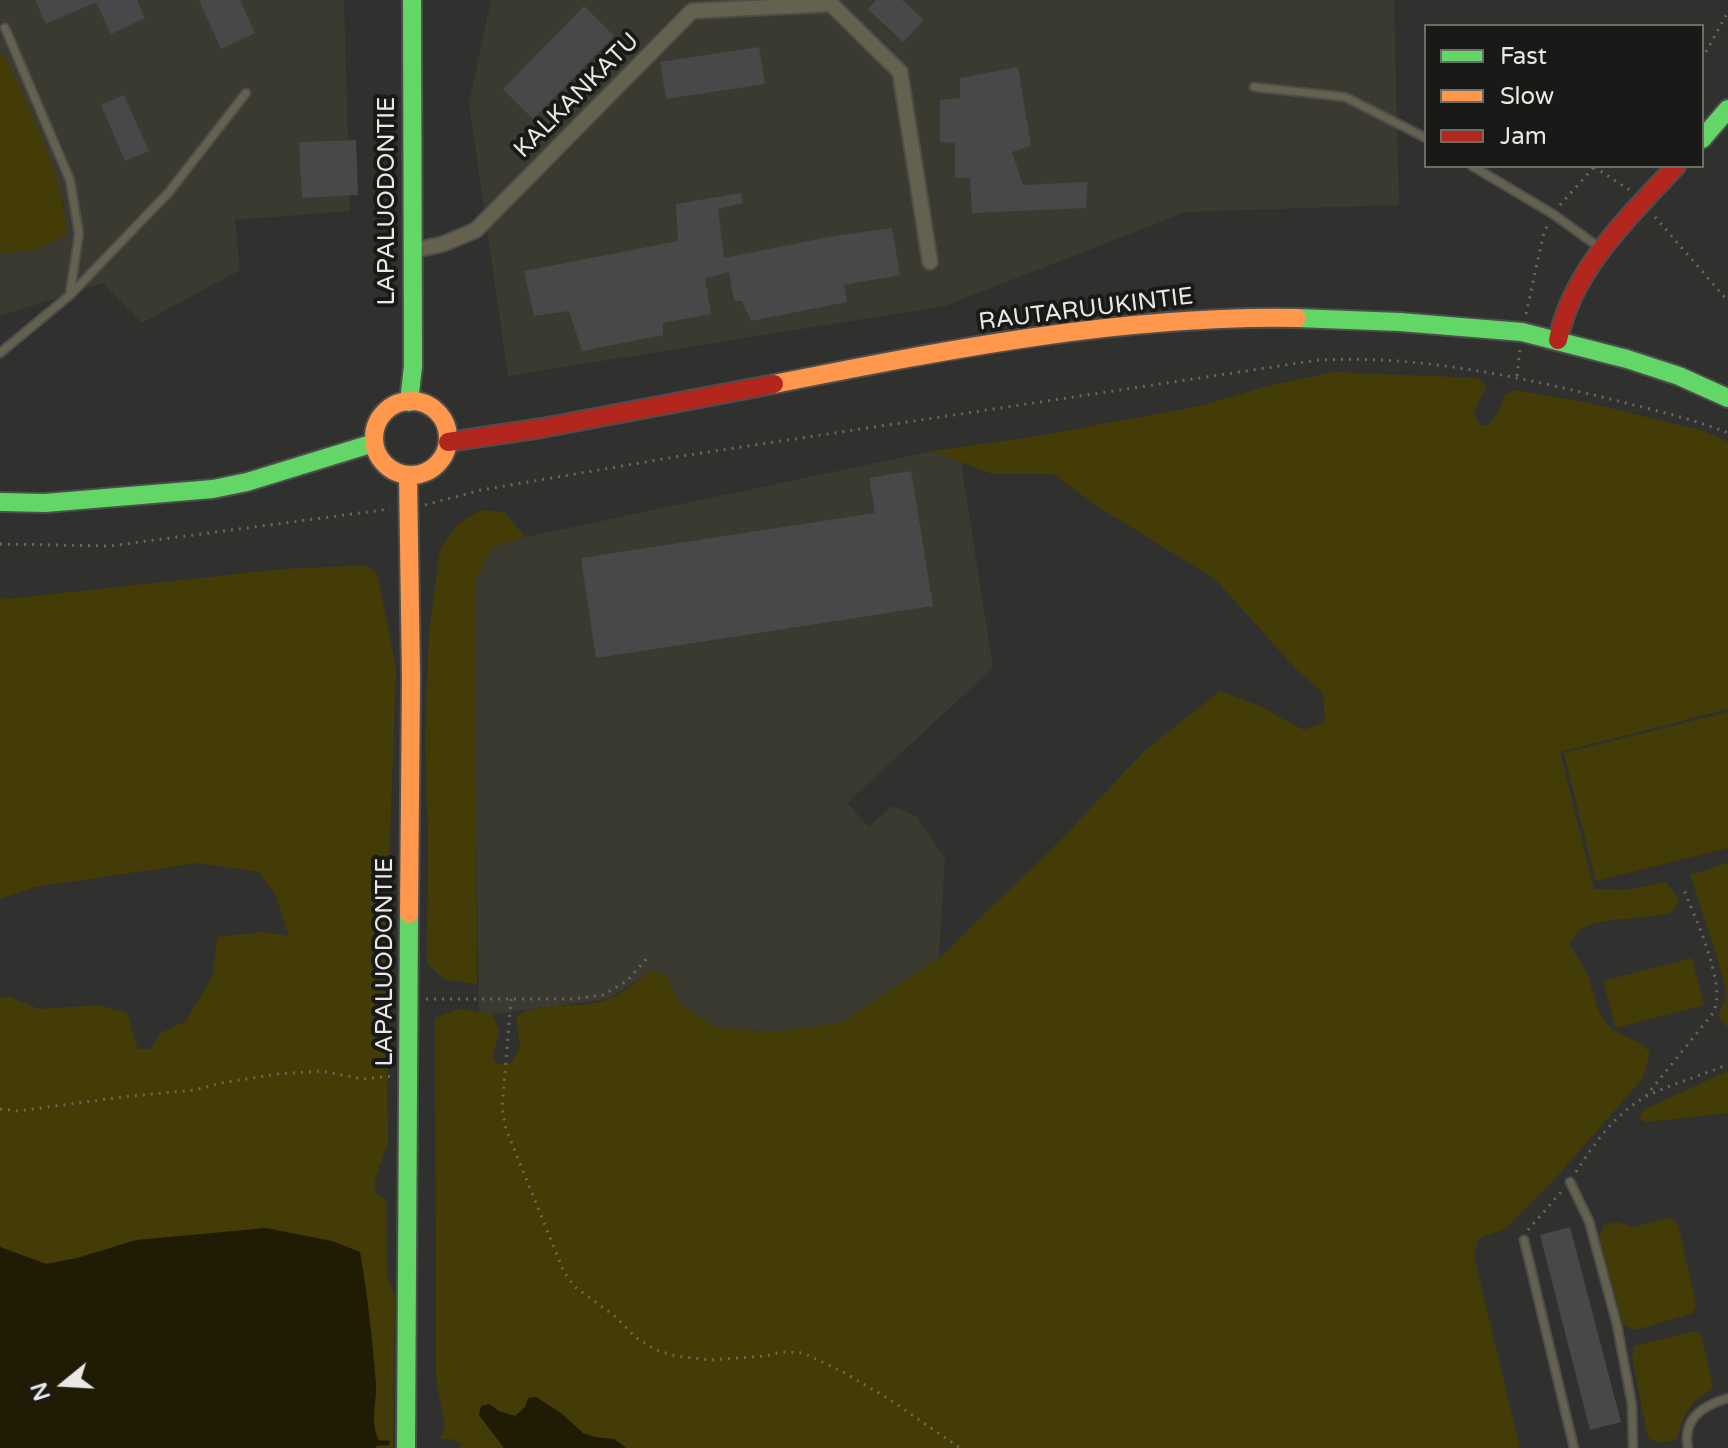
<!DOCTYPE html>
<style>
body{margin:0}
#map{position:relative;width:1728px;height:1448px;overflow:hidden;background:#30302e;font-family:"Varela Round",sans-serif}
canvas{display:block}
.legend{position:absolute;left:1424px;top:24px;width:280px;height:144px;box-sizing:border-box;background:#191917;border:2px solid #6c6c69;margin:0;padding:10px 14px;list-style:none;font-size:24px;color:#e8e8e5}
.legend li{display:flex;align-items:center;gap:16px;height:40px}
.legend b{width:40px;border:2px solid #6c6c69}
.north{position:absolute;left:24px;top:1344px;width:80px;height:80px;-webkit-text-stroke:6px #191917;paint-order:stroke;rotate:252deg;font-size:22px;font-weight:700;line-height:32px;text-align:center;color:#e8e8e5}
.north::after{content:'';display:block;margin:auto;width:28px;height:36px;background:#e8e8e5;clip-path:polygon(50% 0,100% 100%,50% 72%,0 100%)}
</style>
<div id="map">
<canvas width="1728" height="1448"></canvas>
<ul class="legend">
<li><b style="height:10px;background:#63d668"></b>Fast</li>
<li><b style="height:10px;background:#ff974d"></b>Slow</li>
<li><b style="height:10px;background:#b3261e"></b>Jam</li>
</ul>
<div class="north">N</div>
</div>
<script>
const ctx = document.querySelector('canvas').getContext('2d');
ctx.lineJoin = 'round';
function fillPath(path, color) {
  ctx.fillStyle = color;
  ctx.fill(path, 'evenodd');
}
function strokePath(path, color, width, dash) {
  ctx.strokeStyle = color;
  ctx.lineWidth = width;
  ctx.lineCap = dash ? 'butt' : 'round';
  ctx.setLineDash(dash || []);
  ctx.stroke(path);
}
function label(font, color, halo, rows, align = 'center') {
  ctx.font = font + ' "Varela Round",sans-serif';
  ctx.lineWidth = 8;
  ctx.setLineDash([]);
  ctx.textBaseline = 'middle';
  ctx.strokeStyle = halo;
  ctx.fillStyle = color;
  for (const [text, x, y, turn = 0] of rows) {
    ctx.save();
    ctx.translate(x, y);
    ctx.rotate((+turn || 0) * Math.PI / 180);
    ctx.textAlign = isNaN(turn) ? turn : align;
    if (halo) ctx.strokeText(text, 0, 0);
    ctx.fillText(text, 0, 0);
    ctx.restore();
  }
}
fillPath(new Path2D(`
 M0,0H344L350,211L235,220L240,270L142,323L103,283L0,316V254L39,249L65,206L38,129L4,54L0,55Z
 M491,0H1394L1399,205L1186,212L945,306L508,376L469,103Z
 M932,451L961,462L993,668L847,803L869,827L892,806L916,816L945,858L939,958L842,1022L781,1032L717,1028L679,1003L667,976L651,971L608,999L493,1014L479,1012L474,698L475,580L492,547L525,537Z`), '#3a3a31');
fillPath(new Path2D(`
 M4,54C30,111 63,171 67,234L39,249L0,254V55Z
 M1334,372L1478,378L1486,386L1473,413L1481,425L1488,426L1499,411L1505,395L1516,390L1589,403L1704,431L1728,442V709L1560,752L1594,889L1625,890L1666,882L1679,900L1672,912C1644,921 1608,915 1581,929C1576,932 1572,939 1569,944L1588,975L1598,1010L1611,1029L1638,1042L1650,1052L1643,1078L1552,1182L1505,1229L1478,1239L1474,1256L1520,1448H626L614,1439L594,1437L583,1433L561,1413L525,1407L515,1416L499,1411L489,1404L479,1415L504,1448H460L462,1445L452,1439H440L445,1427L436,1378L435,1018L458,1009L493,1014L499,1031L493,1056L496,1064H510L520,1048L516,1017C542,999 579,1011 609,999C623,993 638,980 651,971L667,976L679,1003L717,1028L781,1032L842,1022L939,958L1060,841L1144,751L1220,691L1260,706L1304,730L1325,722L1323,693L1296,669L1215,579L1100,508L1053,474H992L932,451L1031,437L1200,406L1267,386Z
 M481,510L504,512L525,537L492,547L475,580L477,984L445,980L427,963L428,834L425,742L429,631L440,549L459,523Z
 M366,565L378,575L396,669L386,951L388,1143L375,1180L376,1194L386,1200L387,1275L395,1297L393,1448H375L380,1443L374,1431L372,1417L376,1388L332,1241L301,1236L77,1258L46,1264L0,1247V998L8,996L39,1009L100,1005L127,1013L138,1049H150L161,1033L186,1021L213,975L217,937L262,932L289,936L276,896L259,872L198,863L35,887L0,899V597L6,599L283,569Z
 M1728,712V848L1596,881L1564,753Z
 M1728,863V1028L1718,1017L1727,995L1718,960L1690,875Z
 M1692,958L1704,1005L1616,1028L1603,981Z
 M1728,1071V1113L1647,1122L1639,1119L1643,1110Z
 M1669,1218L1678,1224L1696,1304L1693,1313L1636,1330L1623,1324L1599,1236L1604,1225L1617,1222L1633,1227Z
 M1692,1332L1701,1333L1713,1387C1708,1395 1705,1393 1698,1399C1686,1408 1681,1426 1676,1440L1662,1443L1648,1438L1632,1357L1634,1346Z`), '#443c06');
fillPath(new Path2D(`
 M266,1228L332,1241L360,1252C368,1296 372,1339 376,1383C377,1405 369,1422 380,1443L375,1448H0V1247L46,1264L77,1258L136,1240Z
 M536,1397L561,1413L583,1433L594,1437L614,1439L626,1448H504L479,1415L481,1406L489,1404L499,1411L515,1416L525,1407L528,1398Z`), '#201b04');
strokePath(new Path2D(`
 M380,1443H387`), '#201b04', 5);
fillPath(new Path2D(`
 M35,0H137L145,18L111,34L96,2L46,24Z
 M199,0H240L255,33L221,49Z
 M876,0H902L924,20L903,42L868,9Z
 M584,6L614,36L533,119L503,89Z
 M759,47L765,84L666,99L660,62Z
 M1018,67L1031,146L1012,152L1023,185L1087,182L1086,208L972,213L970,178H955V143L940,142V100L960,98V78Z
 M124,95L149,151L125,161L101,105Z
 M356,140L358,195L302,198L299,142Z
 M741,193L743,203L718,209L724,258L834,236L892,228L900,275L844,285L847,302L751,321L742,301H734L729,272L705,278L711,314L663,323V335L582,351L569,311L534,316L524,271L678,241L676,204Z
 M911,471L933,606L596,658L581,558L875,513L869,478Z
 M1570,1227L1621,1422L1590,1430L1540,1235Z`), '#484848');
const lane = new Path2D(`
 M5,28L70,180L79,234L70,293
 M1254,87L1345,97L1426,138
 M1472,166L1553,214L1600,248
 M0,353L70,295L169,192L246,93
 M1570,1182L1589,1221L1617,1325L1632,1405L1633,1448
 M1524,1240L1574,1448
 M1688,1448C1682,1419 1702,1406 1728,1398`);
const street = new Path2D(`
 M411,251L443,244L476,230L692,11L831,4L900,72L930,262`);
const fast = new Path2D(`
 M1702,139L1728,109
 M1297,318L1400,322L1522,332L1627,359L1679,376L1728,398
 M409,402L413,366L412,0
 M0,502L45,503L213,489L247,482L374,443
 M406,1448L409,914`);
const slow = new Path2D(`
 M774,384C946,350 1121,315 1297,318
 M374 438a37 37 0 1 1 74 0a37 37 0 1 1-74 0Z
 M408,475L411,678L409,914`);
const jam = new Path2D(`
 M1558,340C1573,268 1628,218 1676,166
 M448,442L542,428L774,384`);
strokePath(lane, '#4d4d4b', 11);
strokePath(street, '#4d4d4b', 18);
strokePath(fast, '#4d4d4b', 22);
strokePath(slow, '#4d4d4b', 22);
strokePath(jam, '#4d4d4b', 22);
strokePath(new Path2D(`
 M1702,59L1728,12
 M1594,167L1631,191
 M1560,205L1595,166
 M1655,217L1728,301
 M1526,314L1544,232L1548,225
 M1517,376L1520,349
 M425,505L481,490L675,457L1319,360C1417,355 1516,376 1610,399C1649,409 1691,418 1728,433
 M0,544L110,546L390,509
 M426,999H573L603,995L627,981L647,958
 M511,999L502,1109L506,1129L564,1272L575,1287L616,1317L635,1337L656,1350L676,1356L710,1360L766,1356L781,1352L803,1353L843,1372L889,1399L960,1448
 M1646,1096L1713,1013C1728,986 1694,916 1683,887
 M0,1109L19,1111L122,1097L195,1090L221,1083L278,1074L321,1071L363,1079L392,1076
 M1576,1172C1595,1142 1616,1113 1647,1096C1673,1083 1702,1076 1728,1064
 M1528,1230L1562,1191`), '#69675c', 3, [2, 6]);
strokePath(lane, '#64614f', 7);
strokePath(street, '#64614f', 14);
strokePath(fast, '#63d668', 18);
strokePath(slow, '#ff974d', 18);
strokePath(jam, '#b3261e', 18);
label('24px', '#e8e8e5', '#191917', [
 ["KALKANKATU",577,96,-45],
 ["LAPALUODONTIE",388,201,-90],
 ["RAUTARUUKINTIE",1086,310,-7],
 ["LAPALUODONTIE",386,962,-90]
]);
</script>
